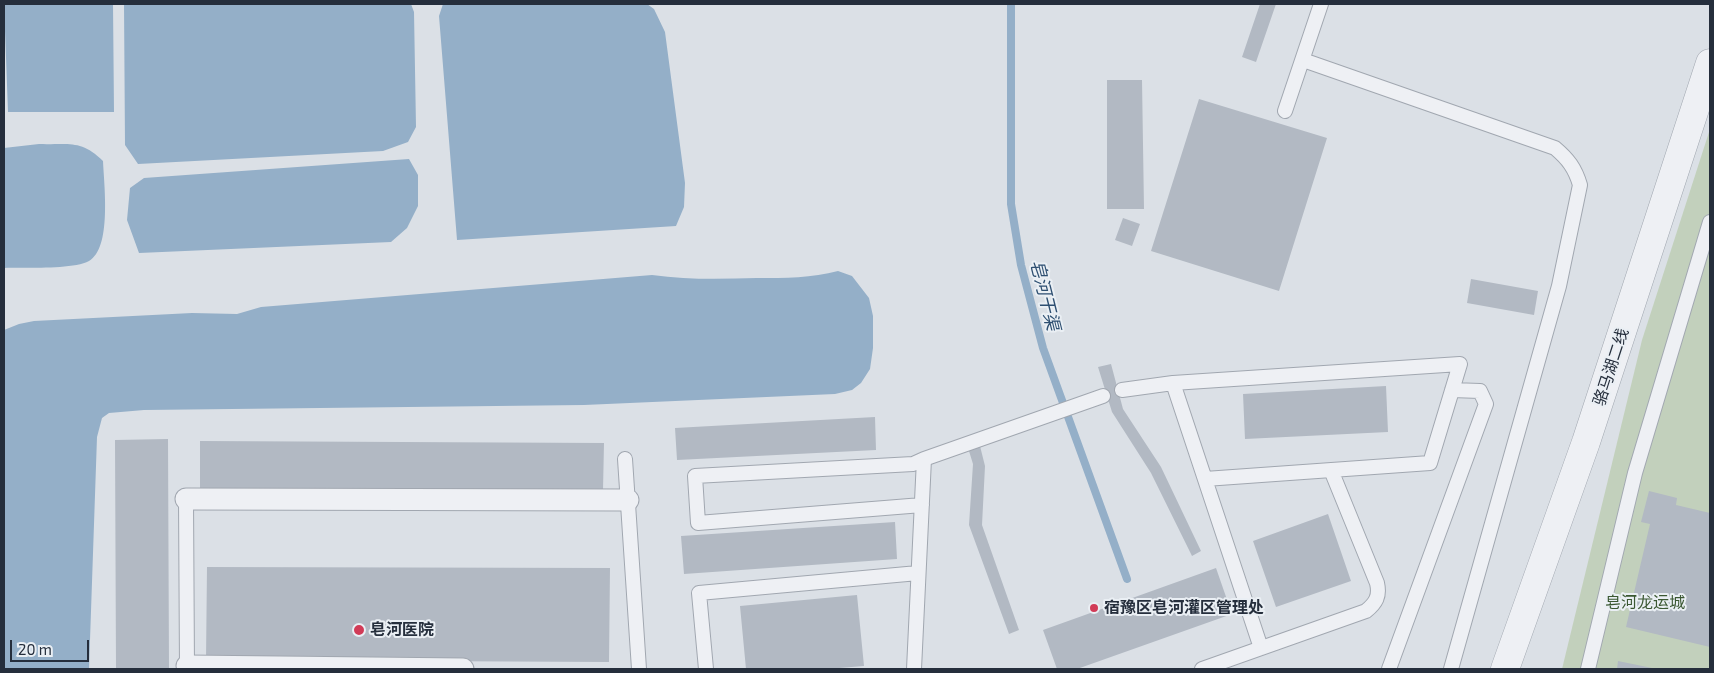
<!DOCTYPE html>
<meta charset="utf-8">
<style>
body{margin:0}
#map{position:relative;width:1714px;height:673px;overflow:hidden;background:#dbe0e6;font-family:"Exo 2",sans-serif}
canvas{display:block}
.frame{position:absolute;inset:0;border:5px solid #252e3c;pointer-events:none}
.scale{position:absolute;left:10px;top:640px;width:79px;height:22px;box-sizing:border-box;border:2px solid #252e3c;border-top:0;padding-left:6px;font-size:15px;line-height:18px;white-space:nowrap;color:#252e3c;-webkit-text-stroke:4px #eaeff4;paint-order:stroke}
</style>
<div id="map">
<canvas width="1714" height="673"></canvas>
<div class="frame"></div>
<div class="scale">20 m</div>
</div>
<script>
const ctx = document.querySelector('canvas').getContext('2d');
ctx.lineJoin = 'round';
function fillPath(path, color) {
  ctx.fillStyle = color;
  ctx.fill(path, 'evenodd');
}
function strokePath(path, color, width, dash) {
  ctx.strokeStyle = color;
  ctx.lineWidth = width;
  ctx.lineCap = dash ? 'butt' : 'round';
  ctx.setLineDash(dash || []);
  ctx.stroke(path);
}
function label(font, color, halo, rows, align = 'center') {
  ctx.font = font + ' "Exo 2","Noto Sans SC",sans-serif';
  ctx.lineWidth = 4;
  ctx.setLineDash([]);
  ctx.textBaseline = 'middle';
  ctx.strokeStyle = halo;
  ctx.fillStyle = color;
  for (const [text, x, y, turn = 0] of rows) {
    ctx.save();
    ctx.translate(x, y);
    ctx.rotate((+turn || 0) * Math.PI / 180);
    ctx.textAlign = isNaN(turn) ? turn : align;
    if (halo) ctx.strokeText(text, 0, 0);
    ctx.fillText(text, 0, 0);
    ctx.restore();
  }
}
fillPath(new Path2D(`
 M1710,129V669H1562L1642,340Z`), '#c2d0bc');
fillPath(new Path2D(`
 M4,4H113L114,112H8Z
 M124,4H411L414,12L416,127L408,142L383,151L138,164L125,145Z
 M443,4H647L654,9L665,32L685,183L684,207L676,226L457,240L439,16Z
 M39,144C68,145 81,139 103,161C104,185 112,248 89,261C72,270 24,267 4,268V148Z
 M409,159L418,175V206L407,228L391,242L139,253L127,220L130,188L144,178Z
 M838,271L852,276L869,298L873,316V348L870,369L861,383L852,390L835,394L584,405L144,410L109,413L102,418L97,437L89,669H4V330L19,324L34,321L192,313L237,314L261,307L652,275C687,280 722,279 757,278C785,278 812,278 838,271Z`), '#94afc8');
strokePath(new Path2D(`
 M1011,4V204L1021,265L1043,348L1127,579`), '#94afc8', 8);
fillPath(new Path2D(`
 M1260,4H1276L1256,62L1242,57Z
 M1107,80H1142L1144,209H1107Z
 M1199,99L1327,138L1279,291L1151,251Z
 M1123,218L1140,224L1132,246L1115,240Z
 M1471,279L1538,291L1534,315L1467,303Z
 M1111,364L1123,409L1161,467L1201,551L1192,556L1151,473L1112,412L1098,367Z
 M1386,386L1388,432L1245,439L1243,394Z
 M875,417L876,450L677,460L675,428Z
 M168,439L169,669H116L115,440Z
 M200,441L604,443L603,490L200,489Z
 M980,446L985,466L982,525L1019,630L1009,634L969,525L973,464L969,451Z
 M1649,491L1677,498L1676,505L1710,513V647L1626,627L1650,524L1641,522Z
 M1328,514L1351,581L1276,607L1253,541Z
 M895,522L897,559L684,574L681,536Z
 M207,567L610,568L609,662L206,660Z
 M1216,568L1232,614L1077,669H1057L1043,630Z
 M857,595L864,666L827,669H746L740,606Z
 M1618,661L1652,668V669H1617Z`), '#b2b9c3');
const service = new Path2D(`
 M1303,60L1555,148C1568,159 1575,168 1580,185L1559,286L1451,669
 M1285,111L1321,4
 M1173,383L1261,648
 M1122,390L1173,383L1460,364L1430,463L1205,479
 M625,459L639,669
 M186,499L187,669
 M922,505L698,523L695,476L913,464L924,459
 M706,669L699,593L918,573
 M914,669L924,459L1103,396
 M1202,669L1366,611C1376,603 1380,596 1377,583L1331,470
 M1389,669L1486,404L1480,391L1452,390
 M1588,669L1635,473L1710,222`);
const pedestrian = new Path2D(`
 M186,499L628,500
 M187,666L463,669`);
const tertiary = new Path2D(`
 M1505,669L1586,442L1710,63`);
strokePath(service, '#a1a7b0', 16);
strokePath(pedestrian, '#a1a7b0', 23);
strokePath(tertiary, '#a1a7b0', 29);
strokePath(service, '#eef0f4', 14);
strokePath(pedestrian, '#eef0f4', 21);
strokePath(tertiary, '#eef0f4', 28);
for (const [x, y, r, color] of [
 [1094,608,5,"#d13b57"],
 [359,630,6,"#d13b57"]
]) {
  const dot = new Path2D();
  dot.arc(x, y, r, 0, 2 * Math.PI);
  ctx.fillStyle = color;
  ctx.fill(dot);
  strokePath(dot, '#eaeff4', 2);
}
label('16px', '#252e3c', '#eaeff4', [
 ["骆马湖二线",1611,367,-72]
]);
label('16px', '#3b5832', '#eaeff4', [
 ["皂河龙运城",1645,603]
]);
label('bold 16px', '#252e3c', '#eaeff4', [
 ["宿豫区皂河灌区管理处",1104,608],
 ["皂河医院",370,630]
], 'left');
label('italic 18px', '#2e4f71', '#eaeff4', [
 ["皂河干渠",1045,295,76]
]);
</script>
